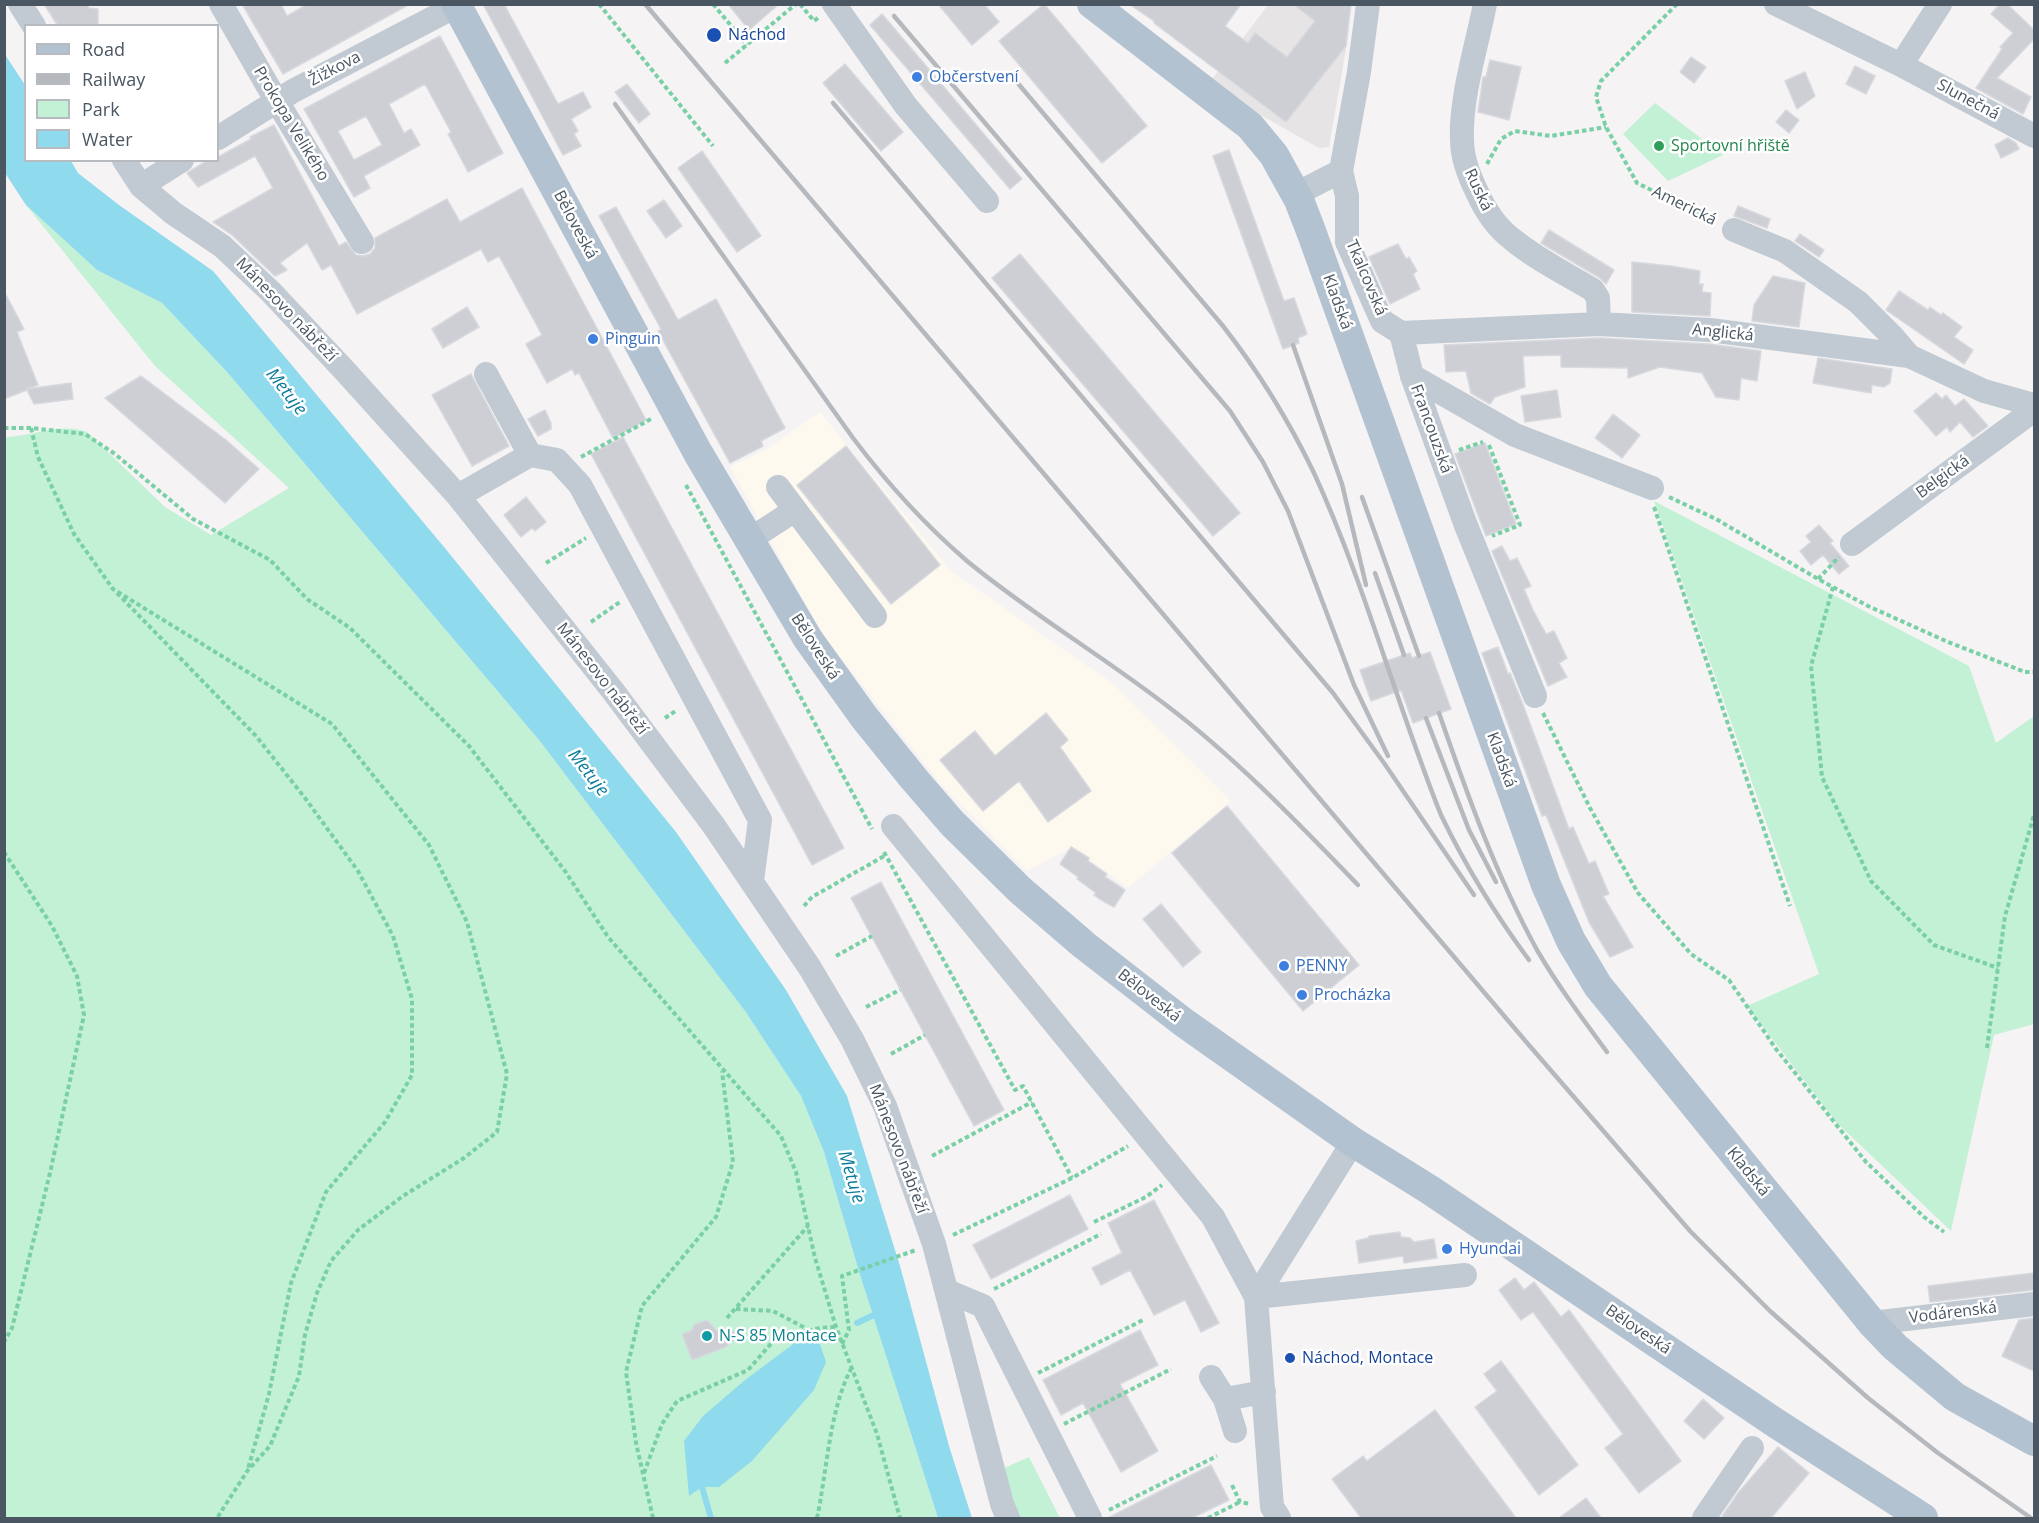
<!DOCTYPE html>
<meta charset="utf-8">
<style>
body{margin:0}
#map{position:relative;width:2039px;height:1523px;overflow:hidden;background:#f5f3f3;font-family:"Open Sans",sans-serif}
canvas{display:block}
.frame{position:absolute;inset:0;border:6px solid #4a5661;pointer-events:none}
.legend{position:absolute;left:24px;top:24px;width:195px;height:138px;box-sizing:border-box;background:#fff;border:2px solid #b7bbc0;margin:0;padding:8px 10px;list-style:none;font-size:18px;color:#4a5661}
.legend li{display:flex;align-items:center;gap:12px;height:30px}
.legend b{width:30px;border:2px solid #b7bbc0}
</style>
<div id="map">
<canvas width="2039" height="1523"></canvas>
<div class="frame"></div>
<ul class="legend">
<li><b style="height:8px;background:#b3c2d1"></b>Road</li>
<li><b style="height:8px;background:#b5b8bd"></b>Railway</li>
<li><b style="height:16px;background:#c3f1d5"></b>Park</li>
<li><b style="height:16px;background:#90daee"></b>Water</li>
</ul>
</div>
<script>
const ctx = document.querySelector('canvas').getContext('2d');
ctx.lineJoin = 'round';
function fillPath(path, color) {
  ctx.fillStyle = color;
  ctx.fill(path, 'evenodd');
}
function strokePath(path, color, width, dash) {
  ctx.strokeStyle = color;
  ctx.lineWidth = width;
  ctx.lineCap = dash ? 'butt' : 'round';
  ctx.setLineDash(dash || []);
  ctx.stroke(path);
}
function label(font, color, halo, rows, align = 'center') {
  ctx.font = font + ' "Open Sans",sans-serif';
  ctx.lineWidth = 5;
  ctx.setLineDash([]);
  ctx.textBaseline = 'middle';
  ctx.strokeStyle = halo;
  ctx.fillStyle = color;
  for (const [text, x, y, turn = 0] of rows) {
    ctx.save();
    ctx.translate(x, y);
    ctx.rotate((+turn || 0) * Math.PI / 180);
    ctx.textAlign = isNaN(turn) ? turn : align;
    if (halo) ctx.strokeText(text, 0, 0);
    ctx.fillText(text, 0, 0);
    ctx.restore();
  }
}
fillPath(new Path2D(`
 M820,412L951,571L1112,683L1231,801L1128,888L1072,847L1027,871L939,782L822,634L730,467L768,448Z`), '#fdf9ef');
fillPath(new Path2D(`
 M1268,5H1324L1348,22L1346,49L1329,147L1319,148L1252,110L1210,82Z`), '#e6e4e5');
fillPath(new Path2D(`
 M1655,103L1723,155L1668,181L1623,134Z
 M26,205L97,270L162,303L227,372L539,740L745,1011L801,1096L824,1152L860,1275L938,1518H5V437C32,437 59,422 87,432L165,507L211,535L289,488L155,366ZM814,1390L719,1487H702L689,1495Z
 M1654,501L1969,666L1996,743L2034,716V1024L1994,1035L1951,1231L1837,1123L1747,1006L1819,974Z
 M1029,1457L1060,1518H1017L1000,1470Z`), '#c3f1d5');
fillPath(new Path2D(`
 M4,53L25,85L26,160L71,161L78,173L119,205L213,271L444,547L676,832L786,990L847,1096L900,1266L949,1446L972,1518H938L860,1275L824,1152L801,1096L745,1011L539,740L227,372L162,303L97,270L26,205L5,173Z
 M819,1341L826,1362L814,1390L752,1461L719,1487H702L689,1496L684,1441L703,1416L745,1380L796,1342Z`), '#90daee');
strokePath(new Path2D(`
 M857,1323L878,1313
 M707,1480L702,1487L711,1518`), '#90daee', 6);
const building = new Path2D(`
 M44,4H87L89,8L98,9V26H58Z
 M242,4H281L287,16L308,4H410L283,74Z
 M483,4H504L558,104L583,92L591,107L571,119L578,131L574,134L581,146L563,155Z
 M728,4H779L749,30Z
 M938,4H984L999,22L972,45Z
 M1044,4L1147,126L1102,163L999,41Z
 M1129,4H1241L1225,26L1248,43L1255,33L1287,57L1315,21L1293,4H1351L1346,46L1286,122L1154,23V21Z
 M2000,4H2007L2034,30V39L1997,78L2031,97L2023,114L1976,88L2002,49L2000,47L2013,33L1991,14Z
 M882,14L1022,179L1010,189L870,25Z
 M440,36L503,153L468,172L448,134L451,132L425,84L389,104L404,133L411,129L420,145L364,176L370,188L354,197L304,109ZM366,116L382,145L354,160L338,131Z
 M1691,57L1706,67L1694,83L1680,72Z
 M1490,60L1521,67L1509,120L1478,112L1483,77H1486Z
 M845,64L903,132L881,151L823,83Z
 M1855,66L1875,76L1866,94L1846,84Z
 M1805,72L1815,96L1797,109L1785,81Z
 M627,84L650,114L639,123L615,92Z
 M1786,110L1799,120L1789,133L1776,122Z
 M274,125L339,246L346,242L356,255L363,256L370,254L375,248V238L447,199L460,222L522,188L646,420L613,438L579,373L575,375L572,369L547,383L526,344L542,335L499,256L488,262L481,249L357,314L331,265L322,270L307,243L280,263L287,270L275,276L232,235L213,222L273,188L255,156L198,187L187,173L208,160H218V157L251,139L250,137Z
 M2008,138L2016,143L2019,149L2001,158L1995,145Z
 M1229,150L1284,301L1294,298L1307,334L1298,338L1299,343L1283,349L1213,156Z
 M702,151L761,236L737,252L678,168Z
 M664,200L682,226L666,238L647,211Z
 M1738,206L1770,219L1767,228L1734,216Z
 M616,207L678,320L716,299L785,428L761,441L763,446L730,463L658,331L661,329L599,216Z
 M1549,230L1614,270L1606,284L1600,278L1541,243Z
 M1800,234L1824,250L1819,257L1795,241Z
 M1398,244L1406,259L1409,257L1417,271L1413,274L1420,289L1390,304L1369,257Z
 M1020,254L1240,513L1213,536L992,278Z
 M1632,262L1671,266L1700,271L1699,284H1703L1702,292L1711,293L1710,316L1632,312Z
 M1773,276L1805,283L1799,327L1752,321L1754,305Z
 M4,291L24,329L17,332L38,385L27,389L71,383L73,399L34,404L27,390L4,399Z
 M1899,291L1928,310L1930,307L1941,315L1943,313L1962,327L1954,337L1973,350L1964,364L1886,310Z
 M467,307L479,327L443,348L432,329Z
 M1599,338L1709,344L1761,351L1757,381L1741,378L1739,400L1716,397L1702,373L1660,367L1628,378V368L1561,367V355L1523,356L1525,387L1495,397L1490,404L1471,393L1466,371L1446,372L1444,345Z
 M1818,358L1892,369L1890,383L1884,387L1872,385L1871,393L1813,383Z
 M471,374L509,446L472,466L432,395Z
 M141,376L226,440L259,469L225,503L105,398Z
 M1557,390L1561,417L1525,422L1521,396Z
 M1936,393L1942,399L1946,395L1955,406L1964,399L1988,426L1973,437L1960,422L1950,432L1947,427L1936,436L1914,411Z
 M545,410L551,423V429L538,436L528,419Z
 M1613,414L1640,435L1622,458L1595,438Z
 M623,437L844,848L812,865L591,454Z
 M1485,443L1516,524L1486,536L1455,454Z
 M846,446L940,565L891,604L797,485Z
 M526,497L546,522L535,531L532,528L521,537L504,515Z
 M1819,525L1833,541L1830,543L1849,566L1839,574L1823,555L1811,565L1800,551L1811,542L1806,536Z
 M1502,546L1510,561L1517,558L1531,586L1524,589L1533,610L1546,634L1554,631L1567,658L1559,663L1567,677L1548,686L1492,551Z
 M1498,647L1508,674L1510,673L1522,702L1569,829L1573,827L1589,864L1595,861L1609,894L1603,896L1633,947L1610,957L1589,922L1546,815L1542,816L1482,653Z
 M1430,652L1451,709L1413,723L1401,690L1371,701L1360,670L1410,653L1412,658Z
 M1046,713L1068,740L1060,747L1091,791L1048,822L1019,781L983,811L940,760L975,731L995,756Z
 M1227,806L1359,965L1303,1011L1172,853Z
 M1071,847L1089,858L1088,861L1107,874L1105,877L1125,890L1114,907L1101,900L1094,895L1096,893L1077,879L1078,877L1060,864Z
 M881,882L1004,1110L974,1126L851,898Z
 M1161,904L1201,952L1183,967L1143,919Z
 M1070,1195L1088,1229L991,1279L973,1245Z
 M1154,1200L1219,1323L1201,1332L1185,1300L1154,1315L1130,1270L1101,1285L1092,1268L1122,1253L1108,1223Z
 M1400,1232L1401,1237L1410,1238L1414,1242L1434,1239L1437,1258L1404,1263L1403,1256L1359,1263L1356,1241L1368,1238L1369,1236Z
 M2034,1273V1290L1930,1302L1928,1286Z
 M1515,1278L1524,1290L1534,1282L1561,1317L1569,1310L1681,1461L1639,1493L1605,1448L1623,1434L1533,1312L1521,1320L1499,1290Z
 M2034,1318V1371L2002,1356L2019,1320Z
 M707,1320L717,1331L741,1332L726,1347L692,1360L682,1334L691,1331L695,1324Z
 M1140,1330L1158,1365L1120,1384L1158,1451L1121,1472L1083,1403L1061,1415L1043,1380Z
 M1501,1361L1578,1465L1539,1495L1475,1407L1497,1391L1484,1374Z
 M1703,1399L1724,1418L1704,1439L1684,1421Z
 M1435,1410L1516,1518H1361L1332,1479L1363,1456L1367,1461Z
 M1778,1447L1809,1473L1771,1518H1721L1738,1493Z
 M1211,1465L1229,1500L1192,1518H1108Z
 M1586,1498L1601,1518H1559Z`);
fillPath(building, '#cdcfd5');
strokePath(building, '#d7d9de', 1.5);
strokePath(new Path2D(`
 M599,4L713,146
 M713,4L747,45
 M800,4L814,21L819,17
 M1677,4L1601,81L1596,97L1606,127L1637,183L1715,221
 M725,63L796,4
 M1487,164L1501,139L1515,131L1551,136L1606,127
 M4,428H31L85,434L115,454L193,519L270,560L307,599L350,628L469,746L565,871L608,937L781,1136L796,1172L815,1258L836,1327L877,1434L900,1518
 M31,428L38,457L74,534L113,589L332,724L429,845L467,922L507,1074L497,1132L464,1158L403,1196L358,1230L331,1261L317,1293L305,1335L299,1376L270,1446L248,1470L217,1518
 M1489,445L1520,525L1492,536
 M1459,450L1483,442
 M581,457L651,419
 M686,485L872,829
 M1669,497L1716,519L1818,579L1868,606L1948,642L2025,672H2034
 M1654,507L1790,906
 M546,563L586,538
 M1818,579L1839,557
 M1833,587L1811,666L1822,777L1871,881L1934,945L1998,968
 M117,593L256,736L305,798L358,871L393,936L412,999V1075L385,1122L326,1192L291,1283L269,1394L248,1469
 M591,622L620,602
 M1543,713L1590,808L1638,893L1691,954L1729,980L1776,1049L1866,1162L1924,1217L1944,1232
 M665,718L677,710
 M4,852L52,926L77,976L84,1015L50,1173L12,1328L4,1342
 M884,852L1015,1090L1023,1086L1072,1178
 M804,906L812,897L886,855
 M836,956L872,936
 M866,1007L900,990
 M1987,1048L2005,916L2034,815
 M891,1054L925,1035
 M932,1156L1032,1102
 M1094,1222L1146,1197L1162,1185
 M953,1235L1072,1178L1128,1146
 M994,1289L1101,1234
 M736,1309L773,1311L809,1330
 M727,1318L808,1226
 M842,1344L849,1330L842,1276L916,1250
 M1038,1373L1145,1319
 M1064,1424L1171,1369
 M644,1473L662,1424L677,1401L748,1370L776,1338L820,1328L836,1327
 M1232,1485L1240,1502L1251,1504
 M1109,1510L1217,1456
 M653,1518L636,1443L626,1372L642,1306L716,1217L733,1162L722,1071
 M817,1518C827,1472 829,1411 851,1369
 M1208,1518L1240,1502`), '#7ad0a6', 4, [4.5, 3]);
strokePath(new Path2D(`
 M20,4L34,26
 M221,4L266,83L362,242
 M834,4L906,106L987,201
 M1485,4C1477,45 1460,99 1462,140C1462,158 1469,176 1477,192C1485,210 1496,227 1512,239C1536,259 1566,274 1593,290L1598,298L1599,324
 M1776,4L1901,65L2034,136
 M1901,65L1940,4
 M218,138L293,91L456,6
 M124,160L141,186L173,213L222,246L271,292L345,371L458,496L613,691L714,826L810,968L852,1039L885,1106L934,1244L1002,1504L1008,1518
 M1341,171L1359,72L1368,4
 M141,186L182,160
 M1296,194L1341,171L1347,196V242L1382,321L1401,333L1412,376L1465,523L1535,696
 M1734,230L1785,251L1858,302L1893,337L1909,356
 M1401,333L1599,324L1710,330L1909,356L1984,391L2034,405
 M486,374L530,455
 M1412,376L1515,435L1652,488
 M778,487L875,616
 M458,496L530,455L557,460L580,485L760,820L752,881
 M749,540L795,510
 M1852,544L2034,410
 M893,826L1213,1217L1256,1297L1272,1507L1279,1518
 M947,1291L983,1306L1090,1518
 M1256,1297L1465,1275
 M1256,1297L1353,1142
 M1872,1323L2034,1304
 M1211,1377L1225,1399L1264,1392
 M1225,1399L1235,1431
 M1704,1518L1752,1448`), '#c1cad2', 24);
strokePath(new Path2D(`
 M456,4L698,453L808,639L864,717L914,779L952,823L1020,890L1084,945L1183,1022L1353,1142L1430,1190L1774,1422L1923,1518
 M1092,4L1250,126L1274,155L1285,175L1299,200L1311,231L1546,885L1571,941L1598,986L1872,1323L1895,1347L1955,1397L2034,1441`), '#b3c2d1', 30);
strokePath(new Path2D(`
 M645,4L1528,1044L1690,1231L1770,1311L1868,1398L1938,1453L2031,1518
 M894,16L1230,411L1263,462L1288,511L1354,685L1388,756
 M1010,74L1223,326C1258,371 1289,421 1314,473C1365,584 1396,703 1441,815C1466,867 1495,914 1529,960
 M833,103L1333,693L1384,763L1474,895
 M615,104L853,438C887,483 924,524 967,561C1030,613 1101,655 1166,705C1236,758 1297,822 1358,885
 M1293,345L1342,484L1366,585
 M1362,497L1419,656
 M1375,573L1404,655
 M1439,713C1467,794 1496,875 1537,950C1558,986 1582,1018 1607,1052
 M1426,718L1469,830L1496,882`), '#b5b8bd', 4.5);
for (const [x, y, r, color] of [
 [714,35,8,"#1a4fb4"],
 [917,77,6,"#3f7fe0"],
 [1659,146,6,"#2e9e5b"],
 [593,339,6,"#3f7fe0"],
 [1284,966,6,"#3f7fe0"],
 [1302,995,6,"#3f7fe0"],
 [1447,1249,6,"#3f7fe0"],
 [707,1336,6,"#0f9aa8"],
 [1290,1358,6,"#1a4fb4"]
]) {
  const dot = new Path2D();
  dot.arc(x, y, r, 0, 2 * Math.PI);
  ctx.fillStyle = color;
  ctx.fill(dot);
  strokePath(dot, '#fff', 2);
}
label('16px', '#164399', '#fff', [
 ["Náchod",728,35],
 ["Náchod, Montace",1302,1358]
], 'left');
label('16px', '#4a5661', '#fff', [
 ["Žižkova",335,69,-28],
 ["Slunečná",1968,100,28],
 ["Prokopa Velikého",291,124,59],
 ["Ruská",1478,190,65],
 ["Americká",1684,206,26],
 ["Běloveská",575,225,62],
 ["Tkalcovská",1366,278,67],
 ["Kladská",1337,302,70],
 ["Mánesovo nábřeží",286,310,46],
 ["Anglická",1723,333,6],
 ["Francouzská",1431,429,70],
 ["Belgická",1943,477,-36],
 ["Běloveská",815,647,57],
 ["Mánesovo nábřeží",602,679,52],
 ["Kladská",1501,760,70],
 ["Běloveská",1149,996,38],
 ["Mánesovo nábřeží",898,1149,69],
 ["Kladská",1748,1172,51],
 ["Vodárenská",1953,1313,-7],
 ["Běloveská",1638,1330,34]
]);
label('16px', '#366cbe', '#fff', [
 ["Občerstvení",929,77],
 ["Pinguin",605,339],
 ["PENNY",1296,966],
 ["Procházka",1314,995],
 ["Hyundai",1459,1249]
], 'left');
label('16px', '#27864d', '#fff', [
 ["Sportovní hřiště",1671,146]
], 'left');
label('16px', '#0d838f', '#fff', [
 ["N-S 85 Montace",719,1336]
], 'left');
label('italic 18px', '#0c7c9b', '#fff', [
 ["Metuje",286,392,52],
 ["Metuje",588,773,52],
 ["Metuje",851,1177,73]
]);
</script>
